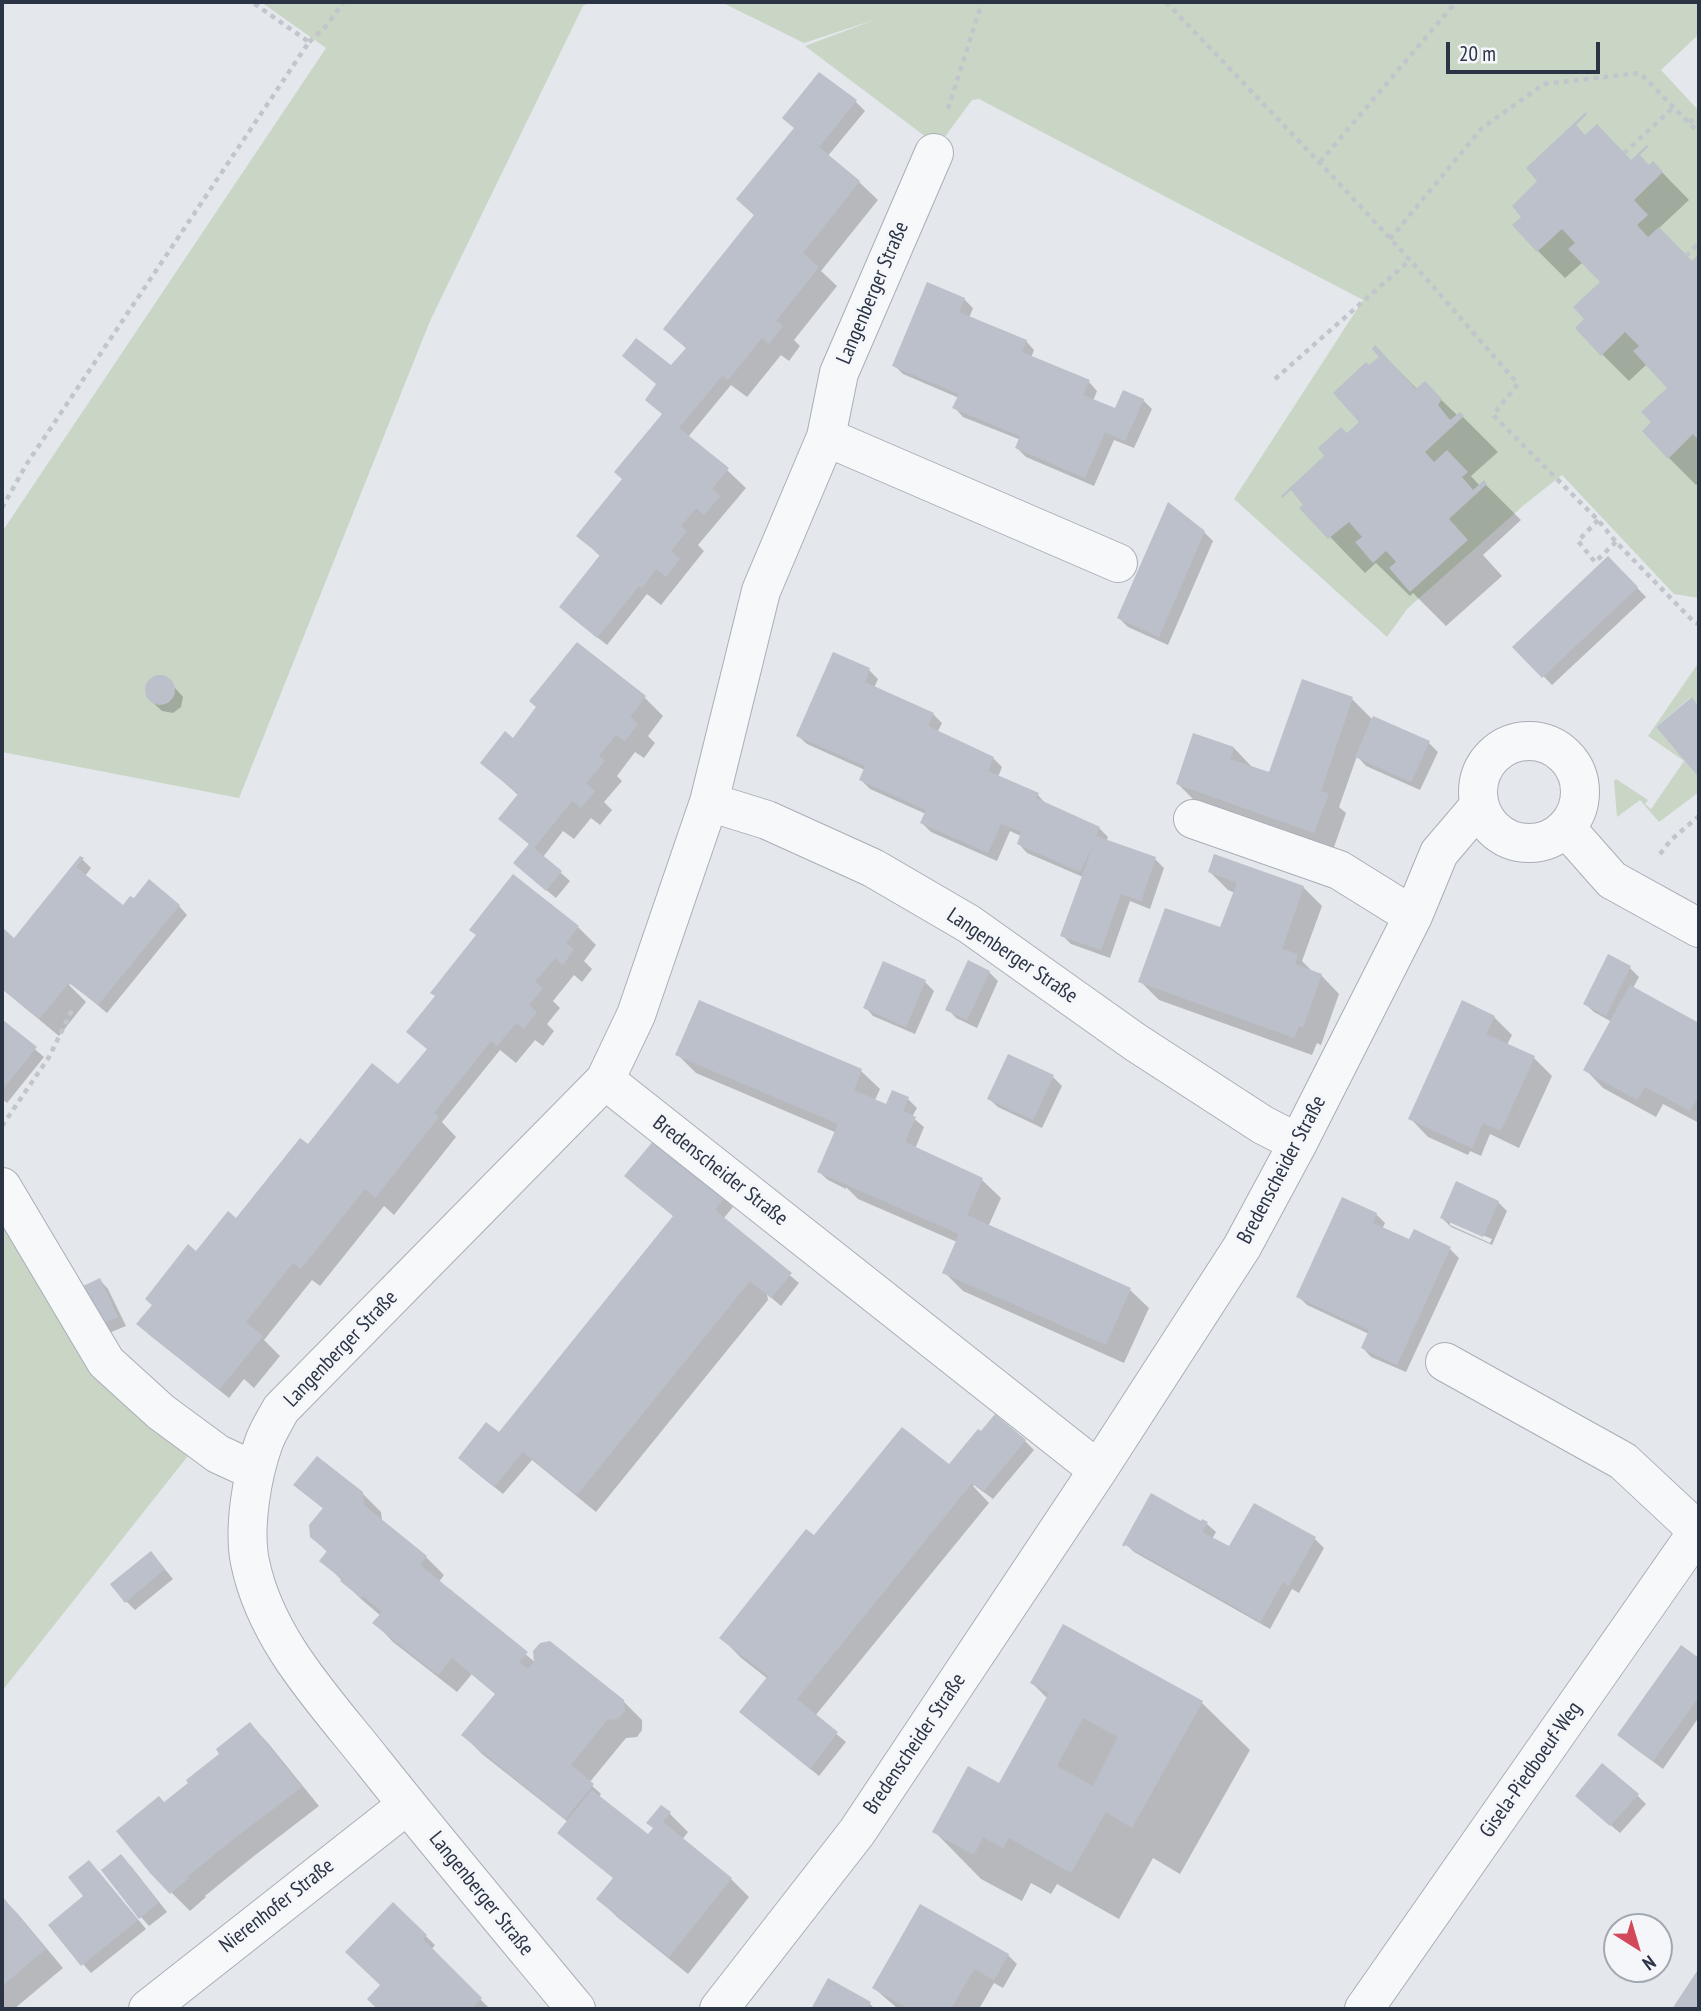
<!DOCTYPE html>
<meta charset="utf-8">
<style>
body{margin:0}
#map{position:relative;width:1701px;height:2011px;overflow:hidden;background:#e4e7ec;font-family:"PT Sans Narrow",sans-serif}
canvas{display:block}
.frame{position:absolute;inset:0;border:4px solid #2b3445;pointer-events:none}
.north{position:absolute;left:1603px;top:1913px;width:70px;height:70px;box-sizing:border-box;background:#f4f6f9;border:2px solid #a4a8b1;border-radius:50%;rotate:143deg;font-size:19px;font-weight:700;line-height:28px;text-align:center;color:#2b3445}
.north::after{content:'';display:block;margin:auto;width:24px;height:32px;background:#d1495b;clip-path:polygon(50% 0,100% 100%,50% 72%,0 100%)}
.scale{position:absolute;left:1446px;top:42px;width:154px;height:32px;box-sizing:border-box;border:4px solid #2b3445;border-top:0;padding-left:9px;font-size:21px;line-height:24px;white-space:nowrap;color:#2b3445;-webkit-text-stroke:5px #f4f6f9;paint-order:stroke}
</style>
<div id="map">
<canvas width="1701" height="2011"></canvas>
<div class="frame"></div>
<div class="north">N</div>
<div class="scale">20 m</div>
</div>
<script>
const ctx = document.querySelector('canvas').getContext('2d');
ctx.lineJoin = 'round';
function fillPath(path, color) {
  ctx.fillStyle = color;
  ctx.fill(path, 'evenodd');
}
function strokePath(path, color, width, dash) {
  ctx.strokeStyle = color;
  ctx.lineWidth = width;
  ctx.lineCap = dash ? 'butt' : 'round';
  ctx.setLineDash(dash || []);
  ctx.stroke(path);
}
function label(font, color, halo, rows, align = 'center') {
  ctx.font = font + ' "PT Sans Narrow",sans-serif';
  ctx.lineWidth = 6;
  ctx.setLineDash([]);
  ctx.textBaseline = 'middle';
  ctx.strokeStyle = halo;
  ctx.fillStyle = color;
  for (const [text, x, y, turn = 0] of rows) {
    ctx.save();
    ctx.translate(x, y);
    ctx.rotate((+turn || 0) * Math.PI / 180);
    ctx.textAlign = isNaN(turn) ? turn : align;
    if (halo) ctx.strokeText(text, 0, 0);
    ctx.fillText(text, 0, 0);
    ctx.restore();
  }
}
fillPath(new Path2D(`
 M261,2H590L583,6L430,321L239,798L2,752V532L326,48Z
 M721,2H1699V34L1661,70L1699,111V598L1674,594L1562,475L1524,505L1407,609L1387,637L1234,499L1363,300L979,99L972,100L938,146L805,46L877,19L804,43Z
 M1699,662V706L1691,697L1656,727L1699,778V792L1659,822L1640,800L1617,817L1614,781L1616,779L1648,800L1645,804L1651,809L1684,761L1648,736Z
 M2,1221L191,1452L2,1691Z`), '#c9d6c5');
fillPath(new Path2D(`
 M819,75L856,102L865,111L827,157L859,182L878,200L821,271L837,286L794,340L800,346L789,361L781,355L747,397L731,385L688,437L727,470L746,488L698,545L704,551L661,605L647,594L607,645L570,616L601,557L579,536L624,480L664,415L671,368L687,349L665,328L755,216L738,199L795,129Z
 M1586,137L1631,162L1649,167L1653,163L1689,200L1659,228L1693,263L1699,257V482L1696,485L1669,458L1653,422L1670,388L1647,364L1629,381L1602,354L1586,319L1602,282L1583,262L1565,278L1538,251L1524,217Z
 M964,299L973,308L969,318L1026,341L1034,350L1031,358L1089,382L1097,391L1093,401L1116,411L1143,400L1152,409L1134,448L1114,440L1094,486L1026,457L1017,448L1021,440L963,417L955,408L959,398L903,374L894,365Z
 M1375,347L1418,390L1425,384L1458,416L1460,414L1498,452L1471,476L1480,486L1484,483L1521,520L1483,555L1502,576L1446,626L1413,593L1410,596L1376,563L1365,573L1302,508L1347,436L1361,422L1370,368L1382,357Z
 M1204,532L1213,541L1168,645L1128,627L1119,618Z
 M1608,558L1646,597L1552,685L1515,647Z
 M578,644L645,698L663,716L648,736L655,743L644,758L635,752L617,776L622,781L604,802L612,810L600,825L591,818L574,839L563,831L543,857L570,881L556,898L524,872L530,845L500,819L519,796L483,763L513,740L538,708Z
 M834,654L869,670L878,679L874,688L933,714L942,723L937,733L993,758L1002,767L998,777L1038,795L1046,804L1099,828L1108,837L1106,842L1155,859L1164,868L1150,909L1130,901L1110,958L1071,944L1062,935L1083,877L1027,853L1019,844L1021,836L1010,831L997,861L931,832L922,823L926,814L870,789L861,780L865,770L807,744L798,736Z
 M156,677L167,679L183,697L181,707L173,713L162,711L148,698L147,694L148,683L151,679Z
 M1352,699L1373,720L1374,718L1429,743L1438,752L1420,790L1366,766L1357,756L1339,807L1346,813L1333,850L1196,802L1178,784L1234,748L1252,767L1270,775Z
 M81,858L91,868L85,876L123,907L179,906L187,915L107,1013L71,983L69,985L86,1002L59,1036L2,989V930L21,946Z
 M1210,872L1303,887L1322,906L1302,961L1314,973L1321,975L1339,994L1321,1045L1317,1043L1312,1055L1159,1000L1140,981L1222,930L1235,893L1228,890Z
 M578,927L596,945L584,961L592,969L582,982L574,975L553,1001L560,1008L547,1024L554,1031L543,1046L535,1040L516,1063L500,1050L442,1122L456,1137L394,1215L384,1206L320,1286L312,1280L264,1340L280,1356L254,1388L244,1379L229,1398L147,1333L196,1253L237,1221L308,1146L405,1092Z
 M1609,956L1630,968L1639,977L1633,988L1699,1025V1123L1663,1104L1656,1117L1603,1088L1585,1069L1612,1022L1594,1012L1585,1004Z
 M989,972L998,981L977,1028L956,1018L948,1009Z
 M925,982L934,991L915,1034L873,1016L865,1007Z
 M700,1002L861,1071L880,1089L875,1100L887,1106L893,1092L908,1099L917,1108L912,1117L924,1127L915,1149L982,1180L1001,1198L988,1227L1130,1290L1149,1308L1124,1363L963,1291L944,1272L957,1242L858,1199L846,1187V1189L828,1180L819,1172L837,1133L696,1073L678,1055Z
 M1494,1017L1512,1035L1507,1045L1534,1058L1552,1076L1519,1148L1490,1134L1481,1156L1470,1151L1468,1155L1428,1137L1410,1118Z
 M3,1022L44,1057L7,1103L2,1099Z
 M1053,1077L1062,1086L1042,1128L998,1107L989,1099Z
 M635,1185L724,1199L733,1207L723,1219L799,1283L781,1306L767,1294L768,1300L596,1512L532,1460L503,1494L469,1467L505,1440L675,1217Z
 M1498,1202L1507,1211L1492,1245L1451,1227L1442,1218ZM1450,1221L1492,1239L1490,1243L1450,1225Z
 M1376,1214L1385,1223L1382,1229L1410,1242L1415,1232L1450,1249L1459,1258L1406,1372L1371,1357L1363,1348L1369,1334L1307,1305L1298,1296Z
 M100,1280L108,1289L126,1326L109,1333L83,1288Z
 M1025,1441L1034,1450L993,1499L974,1485L973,1486L989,1503L815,1716L846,1742L819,1776L741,1712L768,1679L740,1657L722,1638L815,1537Z
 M304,1493H362L381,1512L382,1521L426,1557L444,1575L439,1582L536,1663L623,1701L642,1720V1730L637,1737L626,1738L589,1783L601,1794L599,1797L648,1837L669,1813L688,1832L682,1840L731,1879L749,1897L688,1974L617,1917L599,1899L615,1879L568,1822L482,1754L463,1735L496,1694L472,1674L457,1692L393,1642L375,1623L381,1616L361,1599L322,1561L328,1553L312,1536L324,1509Z
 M1254,1505L1315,1539L1324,1548L1299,1593L1292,1589L1270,1629L1134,1552L1125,1543L1202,1523L1207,1524L1216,1532L1212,1539L1229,1549Z
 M159,1562L173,1579L135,1610L126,1601Z
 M1064,1626L1202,1703L1250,1750L1180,1874L1153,1858L1119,1919L1057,1884L1051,1894L1031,1883L1022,1901L981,1879L934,1831L1000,1785L1048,1699L1032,1683Z
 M1682,1648L1699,1660V1717L1663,1769L1629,1744L1620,1735Z
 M250,1724L268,1743L319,1806L254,1856L205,1896L206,1897L190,1911L151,1872L165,1804L222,1754Z
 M1637,1795L1646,1804L1620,1833L1586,1804Z
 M130,1865L167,1912L149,1926L141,1917Z
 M98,1871L146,1929L91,1973L83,1964L86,1896Z
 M2,1898L17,1913L63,1968L14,2009H2Z
 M393,1904L435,1945L431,1950L490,2009H377Z
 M921,1906L1008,1955L1017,1964L1003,1988L994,1983L979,2009H898L874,1988Z
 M829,1981L870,2004L875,2009H813Z`), '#0003');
fillPath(new Path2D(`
 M819,72L857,100L819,147L860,181L803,253L819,267L776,321L783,326L769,344L762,338L728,380L722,376L679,428L729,468L712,489L720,496L704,515L696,508L681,526L687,531L671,551L680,559L666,577L656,569L642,588L639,586L597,638L559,607L600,555L576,536L622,479L614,472L662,414L645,400L656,384L622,356L636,338L671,365L686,348L663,329L754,215L736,199L794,128L782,118Z
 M1586,112L1587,114L1576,125L1585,135L1597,124L1631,160L1647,145L1648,147L1640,155L1649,165L1653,161L1663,172L1634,200L1648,215L1637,225L1648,237L1659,227L1692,261L1699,254V441L1693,434L1668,459L1642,431L1651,422L1641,412L1667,388L1633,351L1639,346L1625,332L1601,356L1575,328L1584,319L1573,307L1600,282L1568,249L1575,243L1562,229L1537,252L1512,225L1521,217L1512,206L1537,181L1526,168Z
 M927,282L965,298L959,312L1027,340L1022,352L1090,380L1083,395L1115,408L1123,390L1144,399L1125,441L1105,432L1085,478L1015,448L1020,436L952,408L959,394L892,366Z
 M1375,345L1416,389L1425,381L1442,399L1438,405L1450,420L1460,412L1464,416L1425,452L1434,462L1447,450L1468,472L1462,477L1473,490L1484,480L1487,484L1449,519L1468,540L1410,592L1389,568L1396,562L1386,551L1373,563L1355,542L1362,537L1349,522L1328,539L1299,508L1303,505L1291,490L1282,498L1281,496L1324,456L1318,448L1341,427L1347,433L1359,422L1333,393L1366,362L1369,365L1379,357L1372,349Z
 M1168,502L1205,531L1159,637L1117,618Z
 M1608,556L1638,587L1542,678L1512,647Z
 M577,642L646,696L630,717L638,724L625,741L616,735L599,756L605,761L586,783L595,791L581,808L572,801L534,848L562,871L546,891L513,863L529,844L498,819L518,794L480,763L505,731L513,738L536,707L529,701Z
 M833,652L870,668L865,682L934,713L928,726L994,757L988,771L1039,793L1036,798L1100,827L1096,836L1156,857L1141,901L1121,894L1101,950L1060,936L1094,843L1080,872L1017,844L1021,832L1001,824L988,853L920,823L926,810L859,780L865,766L796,736Z
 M145 690a15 15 0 1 1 30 0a15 15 0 1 1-30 0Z
 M1302,679L1353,697L1321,791L1329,793L1314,833L1176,784L1193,733L1234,747L1230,759L1269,772Z
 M1692,697L1699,707V778L1656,727Z
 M1373,716L1430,741L1411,782L1355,757Z
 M1214,854L1304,886L1282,949L1298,954L1295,964L1322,974L1303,1028L1299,1026L1294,1038L1138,982L1165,908L1220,927L1237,883L1208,872Z
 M80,856L84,858L76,867L123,905L130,896L134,898L149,879L180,905L98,1005L69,983L39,1019L2,989V927L14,938Z
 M513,874L579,926L566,943L574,949L563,965L555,958L535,982L543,988L529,1005L537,1012L524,1029L516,1023L497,1046L491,1041L434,1113L439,1117L375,1198L365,1189L301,1269L293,1263L246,1322L263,1336L219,1390L136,1324L152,1305L145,1299L188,1244L196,1251L228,1211L236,1218L300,1138L308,1144L372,1063L398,1084L427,1049L406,1032L435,996L430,993L476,935L469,930Z
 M1608,954L1631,966L1606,1016L1583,1004Z
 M968,960L990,971L967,1020L945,1010Z
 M883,961L926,980L906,1027L863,1008Z
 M1630,985L1699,1023V1095L1690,1111L1645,1087L1637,1100L1583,1070Z
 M699,1000L862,1069L854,1090L886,1104L892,1090L909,1097L903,1111L916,1117L905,1142L983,1178L967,1215L1131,1288L1106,1345L942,1273L959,1234L817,1172L838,1124L675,1055Z
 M1462,1000L1495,1016L1486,1034L1535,1056L1501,1131L1483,1123L1472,1148L1408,1119Z
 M3,1020L37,1047L2,1090V1021Z
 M1008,1054L1054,1075L1033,1120L987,1099Z
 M654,1140L725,1197L715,1210L792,1273L771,1298L750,1281L577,1495L523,1452L494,1487L458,1458L486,1422L499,1432L673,1216L624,1176Z
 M1456,1181L1499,1201L1483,1237L1440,1218Z
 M1342,1197L1377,1213L1373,1223L1409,1239L1414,1229L1451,1247L1397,1365L1361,1348L1369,1330L1296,1297Z
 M100,1278L118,1317L99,1325L81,1287Z
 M995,1414L1026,1440L983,1492L972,1483L797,1699L838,1732L810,1769L739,1712L768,1676L719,1638L806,1529L814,1535L902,1427L949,1464L978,1429L981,1431Z
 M317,1456L363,1492L364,1505L427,1556L420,1565L528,1652L519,1662L528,1669L534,1662L533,1651L540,1643L550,1641L624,1700L625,1711L618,1719L607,1720L571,1765L594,1784L565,1819L461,1735L495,1694L452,1658L438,1675L372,1623L382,1612L363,1596L361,1598L340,1581L342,1579L319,1561L327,1551L310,1537L309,1525L323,1508L293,1485Z
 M1151,1493L1201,1521L1202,1519L1208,1522L1202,1532L1229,1546L1254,1503L1316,1537L1289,1586L1283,1582L1260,1623L1257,1622L1258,1620L1125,1545L1124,1547L1122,1545Z
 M151,1551L165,1569L125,1603L110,1584Z
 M1063,1624L1203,1701L1132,1828L1106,1812L1071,1873L1009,1838L1003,1848L983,1837L974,1855L932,1832L968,1766L999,1783L1049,1693L1030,1683ZM1083,1718L1118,1737L1093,1786L1057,1766Z
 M1681,1645L1699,1658V1697L1653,1761L1617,1735Z
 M250,1722L302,1787L236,1837L188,1876L189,1878L170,1894L150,1873L116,1831L159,1796L164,1802L188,1783L186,1780L219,1754L216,1749Z
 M1602,1763L1639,1794L1610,1826L1575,1796Z
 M592,1790L648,1834L653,1828L646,1823L661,1805L671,1812L663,1822L732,1878L669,1957L596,1899L613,1878L557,1833Z
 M121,1854L159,1902L139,1919L101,1870Z
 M89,1860L138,1920L81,1966L48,1925L83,1896L68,1877Z
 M2,1896L46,1949L2,1986Z
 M393,1902L427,1935L423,1939L482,1998L472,2009H375L376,2008L367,1999L380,1985L345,1952Z
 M920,1904L1009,1954L994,1980L974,1969L951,2009H909L872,1988Z
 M1697,1971L1699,1973V2009H1672Z
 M828,1978L871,2002L867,2009H811Z`), '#bbc0ca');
const minor = new Path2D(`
 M826,437L1118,563
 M1478 792a51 51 0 1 1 102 0a51 51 0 1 1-102 0Z
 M709,802L767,820L873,868L969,924L1135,1042L1263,1125L1298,1143
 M1193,819L1339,870L1413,916
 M1566,828L1612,880L1699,928
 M605,1080L1098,1470
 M2,1187L106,1362L161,1412L218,1454L255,1471
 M148,2009L407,1805
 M576,2009C508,1927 440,1846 374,1763C326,1702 266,1641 250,1562C243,1528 252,1475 264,1442C268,1431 275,1420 281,1409L605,1080L636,1015L709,802L761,591L826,437L839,373L934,153
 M719,2009L857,1832L1098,1470L1242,1247L1298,1143L1413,916L1439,853L1479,806
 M1364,2009L1698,1531L1623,1461L1445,1362`);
strokePath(minor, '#a9aeb7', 40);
strokePath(new Path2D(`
 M1166,2L1338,182L1410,260L1518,384L1493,415L1598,520L1616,542L1695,623L1699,624
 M309,42L326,26L344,2
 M948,109L982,2
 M1689,122L1699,117
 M1624,153L1674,107
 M1320,162L1456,2
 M1390,239L1482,128L1544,84L1640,73L1699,133
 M1686,256L1699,243
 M1275,379L1410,260
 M2,508L26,465L309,42L252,2
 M1598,520L1578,541L1595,562L1616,542
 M1660,854L1671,840L1699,816
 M2,1126L49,1057L74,1006`), '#c2c5cb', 4.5, [5, 5]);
strokePath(minor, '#f7f8fa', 38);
label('21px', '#2b3445', '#f4f6f9', [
 ["Langenberger Straße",873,293,-67],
 ["Langenberger Straße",1012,956,34],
 ["Bredenscheider Straße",1282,1170,-62],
 ["Bredenscheider Straße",720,1171,38],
 ["Langenberger Straße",341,1349,-46],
 ["Bredenscheider Straße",915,1744,-56],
 ["Gisela-Piedboeuf-Weg",1531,1770,-55],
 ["Langenberger Straße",481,1894,51],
 ["Nierenhofer Straße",277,1906,-38]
]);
</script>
